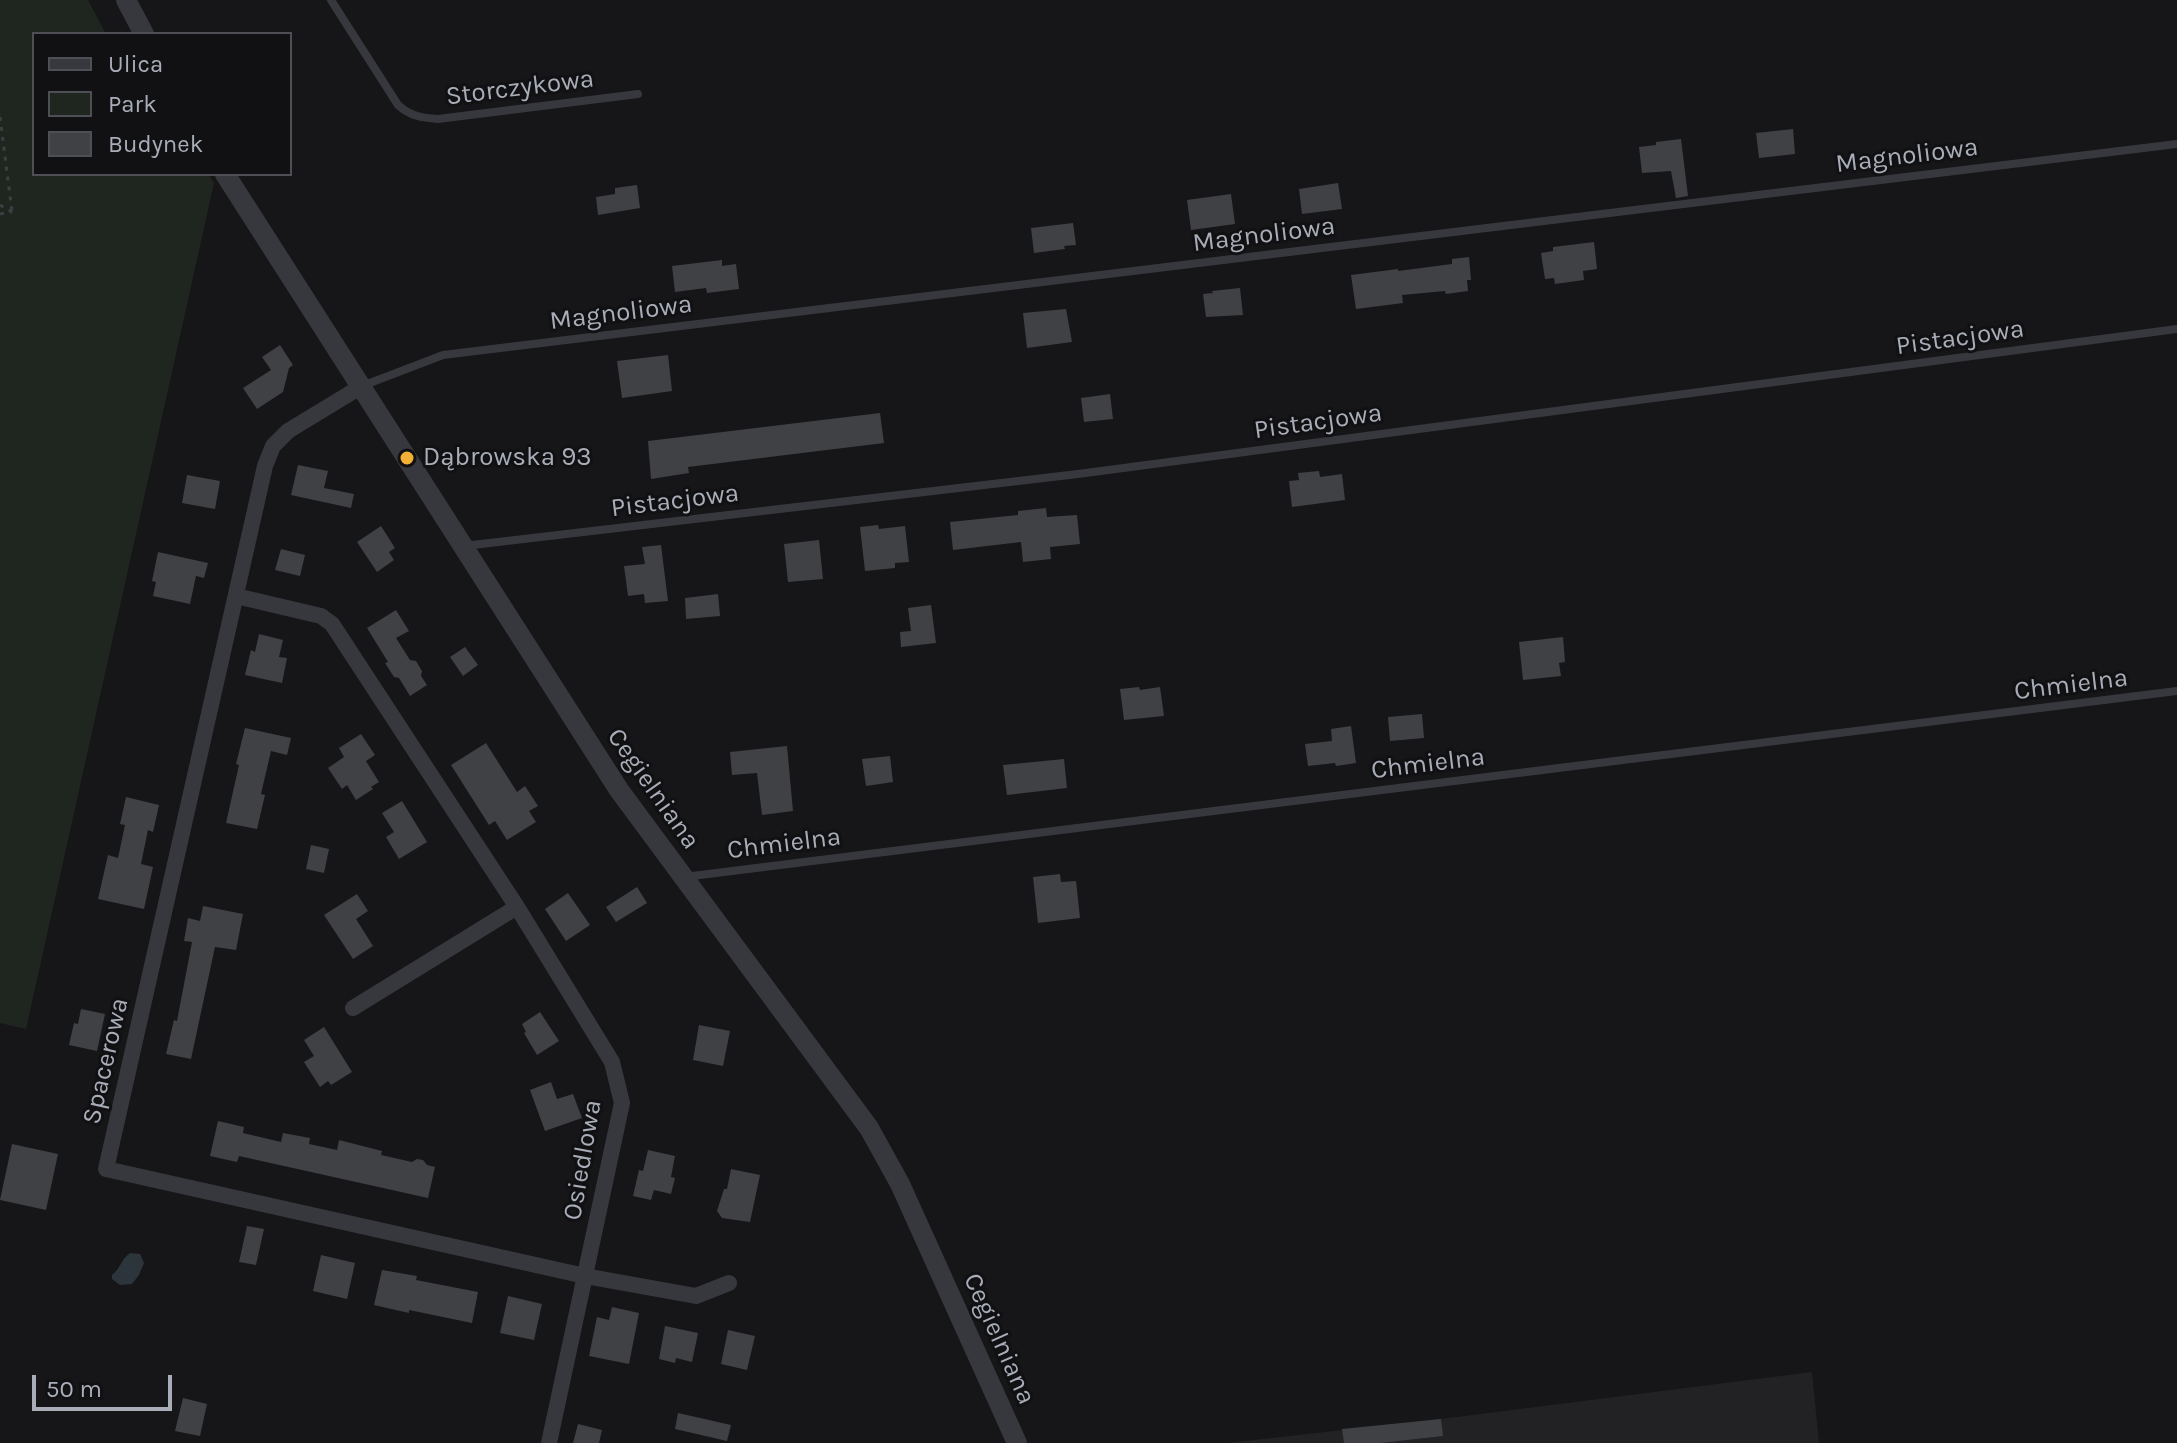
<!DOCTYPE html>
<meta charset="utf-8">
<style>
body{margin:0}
#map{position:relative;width:2177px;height:1443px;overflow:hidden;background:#161618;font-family:Karla,sans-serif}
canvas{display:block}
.legend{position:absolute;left:32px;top:32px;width:260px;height:144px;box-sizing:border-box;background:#111113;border:2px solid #4d4f55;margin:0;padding:10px 14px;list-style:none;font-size:24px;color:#a8adb8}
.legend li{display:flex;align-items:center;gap:16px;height:40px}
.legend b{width:40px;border:2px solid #4d4f55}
.scale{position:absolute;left:32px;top:1375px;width:140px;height:36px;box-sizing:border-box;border:4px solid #a8adb8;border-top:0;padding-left:10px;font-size:24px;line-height:28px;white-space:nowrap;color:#a8adb8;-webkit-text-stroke:6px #111113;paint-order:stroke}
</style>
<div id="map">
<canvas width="2177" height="1443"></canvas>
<ul class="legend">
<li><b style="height:10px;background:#37383d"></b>Ulica</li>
<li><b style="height:22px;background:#1e261f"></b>Park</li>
<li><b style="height:22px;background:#404145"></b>Budynek</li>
</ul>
<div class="scale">50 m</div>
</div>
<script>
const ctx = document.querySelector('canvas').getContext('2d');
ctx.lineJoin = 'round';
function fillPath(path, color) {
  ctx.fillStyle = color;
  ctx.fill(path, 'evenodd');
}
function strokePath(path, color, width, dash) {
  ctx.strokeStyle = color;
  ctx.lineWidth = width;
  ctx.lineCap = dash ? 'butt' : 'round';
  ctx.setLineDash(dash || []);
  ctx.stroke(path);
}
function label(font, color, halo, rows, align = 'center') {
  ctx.font = font + ' Karla,sans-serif';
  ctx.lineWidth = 6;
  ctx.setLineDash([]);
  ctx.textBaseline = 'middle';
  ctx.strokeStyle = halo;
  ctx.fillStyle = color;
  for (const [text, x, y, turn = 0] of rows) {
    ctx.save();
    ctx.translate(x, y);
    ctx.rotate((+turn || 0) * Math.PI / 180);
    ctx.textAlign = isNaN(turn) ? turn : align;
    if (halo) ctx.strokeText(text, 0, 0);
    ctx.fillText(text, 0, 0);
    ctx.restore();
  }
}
fillPath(new Path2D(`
 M1812,1372L1819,1443H1227L1441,1419Z`), '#222225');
fillPath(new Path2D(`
 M0,0H88L106,34H34V174H208L214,183L26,1029L0,1023Z`), '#1e261f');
fillPath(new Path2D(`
 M130,1253L140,1254L144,1263L139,1275L132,1284L120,1285L112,1279V1275C121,1268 121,1259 130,1253Z`), '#2c353c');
fillPath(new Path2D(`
 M1793,129L1795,154L1759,158L1756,133Z
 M1681,139L1688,196L1676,198L1671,171L1642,173L1639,147L1656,145V142Z
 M1338,183L1342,209L1302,214L1299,189Z
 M637,185L640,208L598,215L596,197L615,194V188Z
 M1231,194L1235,224L1191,230L1187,200Z
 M1073,223L1076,245L1064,246L1065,249L1034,253L1031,228Z
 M1594,242L1597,269L1583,271L1584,280L1555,284L1554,278L1545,279L1541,253L1553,251V247Z
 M1469,257L1471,280H1467L1468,291L1446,294L1445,291L1402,295L1403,303L1356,309L1351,275L1398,269V271L1452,264V259Z
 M722,260V266L736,264L739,289L707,293L706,288L675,292L672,266Z
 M1240,288L1243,315L1206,317L1203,294L1213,293L1212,291Z
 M1066,309L1072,342L1027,348L1023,313Z
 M280,345L293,365L289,368L283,392L257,409L243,388L271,370L262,357Z
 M668,355L672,391L622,398L617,361Z
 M1110,394L1113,419L1084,422L1081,398Z
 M880,413L884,443L688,467L689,473L651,479L648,441Z
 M298,465L328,471L324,488L354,494L351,508L291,495Z
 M1319,471L1320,477L1342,474L1345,500L1292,507L1289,481L1299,480L1298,473Z
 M187,475L220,481L215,509L182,503Z
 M1046,508L1047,517L1077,515L1080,544L1050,547L1051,559L1023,562L1021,542L953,550L950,522L1018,515V511Z
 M878,525L879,529L905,526L909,562L895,563V568L865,571L860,527Z
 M381,526L395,548L389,552L394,560L377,572L357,542Z
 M819,540L823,579L788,582L784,544Z
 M661,545L668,601L645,603L644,594L628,596L624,566L645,564L642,547Z
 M281,549L305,555L300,576L275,570Z
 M158,552L208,563L204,578L196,576L190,604L153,596L156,582L152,581Z
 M718,594L720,616L686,619L685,598Z
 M931,605L936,643L901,647L900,632L911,631L908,608Z
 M396,610L409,631L396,638L410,660L416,661L422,671L421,676L427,685L410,696L399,678L394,677L385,663L388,662L367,628Z
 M259,634L283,640L279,657L287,658L282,683L245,675L251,650L255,652Z
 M1563,637L1565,662L1559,663L1561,676L1523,680L1519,642Z
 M465,647L478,665L463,676L450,657Z
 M1139,687L1140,690L1160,687L1164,716L1124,720L1120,689Z
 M1422,714L1424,738L1390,741L1388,717Z
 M1351,726L1356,763L1336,766L1335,763L1308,766L1305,744L1332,741L1331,729Z
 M245,728L291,738L287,755L271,751L261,794L265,795L257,829L226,823L239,765L236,764Z
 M361,734L375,755L366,761L379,782L371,787L373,789L356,800L347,785L342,789L328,768L344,757L339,748Z
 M486,743L517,792L525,786L538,806L529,811L536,822L507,840L495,821L489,825L451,765Z
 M787,746L793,811L762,815L757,773L732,775L730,752Z
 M890,756L893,782L866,786L862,759Z
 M1064,759L1067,788L1007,795L1003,765Z
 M126,797L159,805L153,832L148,830L141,864L153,867L144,909L98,899L108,855L118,858L125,825L120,824Z
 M402,801L427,842L399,859L386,837L394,832L382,813Z
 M311,845L329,849L324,873L306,869Z
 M1060,874L1061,882L1076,881L1080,918L1038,923L1033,877Z
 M637,887L647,903L616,922L606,907Z
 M568,893L590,925L566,941L545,909Z
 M357,894L368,911L356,919L373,946L353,959L324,915Z
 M203,906L243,914L236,950L215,947L191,1059L166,1054L174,1020L177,1021L192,942L184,941L188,918L200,921Z
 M81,1009L105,1014L97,1051L69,1045L74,1023L78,1024Z
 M540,1012L559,1041L537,1055L524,1033L526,1032L522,1024Z
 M699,1025L730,1031L723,1066L693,1060Z
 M324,1027L352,1072L331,1085L328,1081L320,1087L304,1062L314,1056L304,1040Z
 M551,1082L557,1099L573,1094L582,1118L545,1131L530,1090Z
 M218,1121L244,1127L243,1133L281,1142L283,1133L310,1138L309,1144L337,1150L339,1140L382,1151L381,1155L412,1162L417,1159L423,1160L427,1165L435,1167L428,1198L239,1156L237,1162L210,1156Z
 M12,1144L58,1154L46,1210L0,1200Z
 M648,1150L675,1156L671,1177L675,1178L671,1194L654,1190L651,1200L633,1196L639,1170L643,1171Z
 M731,1169L760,1175L750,1222L722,1218L717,1211L724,1189H727Z
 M247,1226L264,1229L256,1265L239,1262Z
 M321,1255L355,1263L347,1299L313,1291Z
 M382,1270L417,1276L416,1280L478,1292L472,1323L409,1310V1313L374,1305Z
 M508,1296L542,1304L534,1340L500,1333Z
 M612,1307L639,1313L629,1364L589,1356L597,1317L609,1320Z
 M665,1326L698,1333L692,1362L676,1358L675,1363L659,1359Z
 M728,1330L755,1336L747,1370L721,1364Z
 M183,1398L207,1404L200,1436L175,1431Z
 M678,1413L731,1425L727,1441L675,1429Z
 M1441,1419L1443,1436L1380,1443H1344L1342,1429Z
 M578,1424L602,1430L599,1443H573Z`), '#404145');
strokePath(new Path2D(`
 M0,117L12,212
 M0,205L12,212
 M0,214L12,212`), '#3d3f44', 3, [4, 6]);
strokePath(new Path2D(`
 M331,0L398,105C410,116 422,118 438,119L638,94
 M362,386L443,355L2177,144
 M464,546L1078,474L2177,329
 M684,877L2177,691`), '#37383d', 8);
strokePath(new Path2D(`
 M362,386L288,431L273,446L265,466L106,1169L585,1276L696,1296L729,1283
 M236,596L321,616L332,624L517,907L612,1062L622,1103L549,1443
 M353,1008L517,907`), '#37383d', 16);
strokePath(new Path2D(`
 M126,0L144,34
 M225,174L619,790L869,1128L900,1184L1017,1443`), '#37383d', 20);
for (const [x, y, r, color] of [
 [407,458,8,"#f2b134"]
]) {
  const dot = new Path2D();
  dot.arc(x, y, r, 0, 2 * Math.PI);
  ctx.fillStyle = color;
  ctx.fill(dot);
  strokePath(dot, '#111113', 3);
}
label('26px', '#a8adb8', '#111113', [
 ["Storczykowa",520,88,-7],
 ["Magnoliowa",1907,156,-7],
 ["Magnoliowa",1264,235,-7],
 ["Magnoliowa",621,313,-7],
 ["Pistacjowa",1960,338,-8],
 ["Pistacjowa",1318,422,-8],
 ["Pistacjowa",675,501,-7],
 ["Chmielna",2071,685,-7],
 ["Chmielna",1428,764,-7],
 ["Cegielniana",653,789,55],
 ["Chmielna",784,844,-7],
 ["Spacerowa",106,1061,-77],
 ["Osiedlowa",583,1160,-80],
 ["Cegielniana",999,1339,66]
]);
label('26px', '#a8adb8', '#111113', [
 ["Dąbrowska 93",423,458]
], 'left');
</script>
